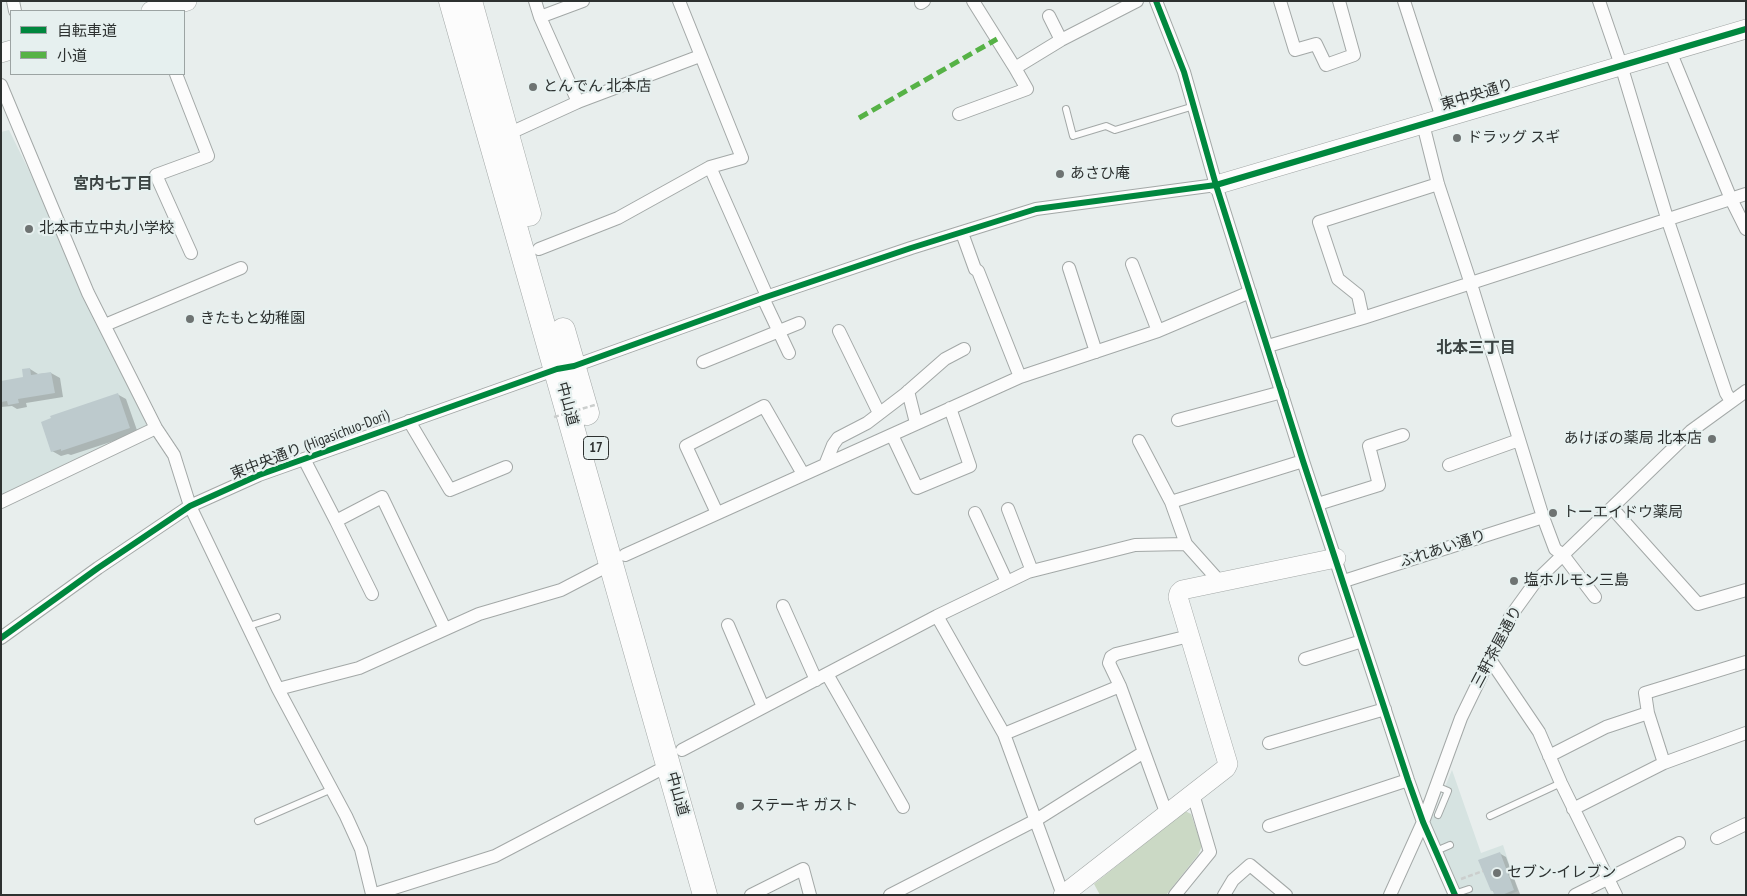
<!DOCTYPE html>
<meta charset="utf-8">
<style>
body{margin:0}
#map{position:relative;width:1747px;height:896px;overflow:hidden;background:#e8eeed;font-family:"PT Sans Narrow","Noto Sans JP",sans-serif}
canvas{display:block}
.frame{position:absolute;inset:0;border:2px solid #2d3130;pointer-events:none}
.legend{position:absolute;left:10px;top:10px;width:175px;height:65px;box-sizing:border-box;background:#e6f0ef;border:1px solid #9ca4a3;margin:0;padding:6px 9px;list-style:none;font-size:15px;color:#2d3130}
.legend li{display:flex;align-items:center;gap:10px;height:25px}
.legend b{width:25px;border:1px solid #9ca4a3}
</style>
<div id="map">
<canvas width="1747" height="896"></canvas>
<div class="frame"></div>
<ul class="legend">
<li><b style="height:6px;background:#00873e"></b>自転車道</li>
<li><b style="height:6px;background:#56b246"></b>小道</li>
</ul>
</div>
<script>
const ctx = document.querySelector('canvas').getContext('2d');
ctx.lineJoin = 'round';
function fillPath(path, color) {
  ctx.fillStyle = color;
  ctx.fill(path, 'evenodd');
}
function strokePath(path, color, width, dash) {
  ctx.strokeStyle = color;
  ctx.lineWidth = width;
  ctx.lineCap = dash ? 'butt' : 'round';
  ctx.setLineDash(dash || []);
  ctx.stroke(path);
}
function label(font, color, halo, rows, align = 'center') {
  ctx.font = font + ' "PT Sans Narrow","Noto Sans JP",sans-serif';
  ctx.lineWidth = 4.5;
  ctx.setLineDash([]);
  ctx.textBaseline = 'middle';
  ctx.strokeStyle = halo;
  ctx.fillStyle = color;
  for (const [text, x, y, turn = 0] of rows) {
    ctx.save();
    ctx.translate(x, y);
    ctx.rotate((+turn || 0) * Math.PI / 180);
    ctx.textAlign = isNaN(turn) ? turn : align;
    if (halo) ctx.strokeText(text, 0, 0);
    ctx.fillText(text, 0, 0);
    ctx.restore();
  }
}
fillPath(new Path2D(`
 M9,130L156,428L1,502V132Z
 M1452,770L1481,853L1503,845L1518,891L1509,895H1461L1430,823Z`), '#d6e3e1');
fillPath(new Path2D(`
 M1185,811L1191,814L1202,846L1198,855L1166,895H1100L1094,884Z`), '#cbd9c5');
fillPath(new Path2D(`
 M30,369L38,374L51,373L60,378L63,397L26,403L27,407L17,409L12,406L1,407V382L25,378Z
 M117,394L126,399L138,433L71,455L68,454L61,456L52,451Z
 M1499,853L1506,857L1520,894L1496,895L1492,890Z`), '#0003');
fillPath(new Path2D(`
 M30,368L31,375L51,372L55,393L18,399L19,403L8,405L7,401L1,402V381L23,377L22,369Z
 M118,393L130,428L61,451V449L51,452L41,422L51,418L50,416Z
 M1500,852L1514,890L1502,895H1494L1493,890L1491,891L1478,860Z`), '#bdcacd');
const lane = new Path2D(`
 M1066,109L1073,136L1106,126L1115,130L1194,106
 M249,626L277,617
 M1436,786L1448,791L1438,815
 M1490,816L1561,783
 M258,821L332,789
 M1436,851L1450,845
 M1454,894L1469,889`);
const street = new Path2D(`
 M13,1L15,11
 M535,1L540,17L578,102
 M973,1L1015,68L1061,40L1137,1
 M1156,1L1184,72L1216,185L1303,461L1408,780L1423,822L1455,895
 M1280,1L1295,50L1316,44L1326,65L1354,55L1339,1
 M1404,1L1442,118
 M1599,1L1621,65L1667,218L1726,393L1731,401
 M921,3L924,1
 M1049,16L1061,40
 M540,17L583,1
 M1670,51L1731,199L1746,229
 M176,74L208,156L156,175L191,253
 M1,85L88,293L156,428L174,455L190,506L278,689L346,816L361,849L372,894
 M959,114L1027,89L1015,68
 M1423,124L1438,184L1471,284L1543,517L1555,549L1563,555L1595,597
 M508,134L578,102L700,56
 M710,167L767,296
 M962,233L975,269L978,271L1020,377
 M539,249L618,218L710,167L742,158L679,1
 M1132,264L1158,331
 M1069,268L1096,352
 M763,298L789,353
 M1363,318L1358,295L1338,279L1319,222L1438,184
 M105,325L241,268
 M839,331L879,413
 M1268,346L1363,318L1746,194
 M703,362L799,323
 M908,391L916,423
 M1178,420L1282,392
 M409,421L450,490L506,467
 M892,435L917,488L970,466L950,408
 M1139,441L1171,502L1186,544L1220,582
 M304,459L336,521L382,497L445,629
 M825,465L833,445L838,438L867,423L905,394L945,359L964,349
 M1449,465L1519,440
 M1,502L156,428
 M1171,502L1303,461
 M1318,504L1379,485L1369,446L1403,435
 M1612,508L1698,604L1746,590
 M1008,509L1032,571
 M717,513L686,446L764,406L803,474
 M975,513L1007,582
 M336,521L372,594
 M625,555L1020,377L1158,331L1250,292
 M1344,581L1543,517
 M783,606L816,680
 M937,616L1004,734
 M728,625L763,707
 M1,638L98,568L190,506L259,475L557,369L574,366L763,298L911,248L1036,209L1216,185
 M1489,658L1539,732L1561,783L1616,895
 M1305,659L1362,641
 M827,674L903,807
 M278,689L359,668L479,614L561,590L611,564
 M1269,743L1385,709
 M682,750L937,616L1028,572L1135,545L1186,544
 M1549,756L1606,727L1648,713
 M1664,763L1746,733
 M1573,809L1664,763L1648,713L1645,693L1746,662
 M1167,815L1120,686L1109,663L1111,657L1116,654L1189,636
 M1269,826L1408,780
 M1717,838L1746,824
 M372,895L495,856L669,765
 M751,895L803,869L810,895
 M890,895L1036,820L1144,752
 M1063,895L1004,734L1120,686
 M1175,895L1210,852L1193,794
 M1224,895L1233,880L1250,865L1286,895
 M1390,895L1423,822L1461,718L1510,617L1536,581L1691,431L1746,391
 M1575,895L1679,843`);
const secondary = new Path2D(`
 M151,11L187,1
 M1,53L11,50
 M1216,185L1746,29
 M1063,895L1226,768L1228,764L1178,597L1179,593L1182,590L1336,558`);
const highway = new Path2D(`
 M451,1L705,895
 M470,1L529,214
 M563,330L587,413`);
strokePath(lane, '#a3a8a7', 8);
strokePath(street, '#a3a8a7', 14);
strokePath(secondary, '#a3a8a7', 20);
strokePath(highway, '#a3a8a7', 25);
strokePath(new Path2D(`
 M1461,879L1483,871`), '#cbcecd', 2.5, [5, 2.5]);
strokePath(lane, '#fcfcfc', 6);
strokePath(street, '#fcfcfc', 12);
strokePath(secondary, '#fcfcfc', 19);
strokePath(highway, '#fcfcfc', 24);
strokePath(new Path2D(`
 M554,417L598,404`), '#cbcecd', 2.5, [5, 2.5]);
strokePath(new Path2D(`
 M859,118L997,39`), '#56b246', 5, [10, 5]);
strokePath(new Path2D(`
 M1156,1L1184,72L1216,185L1303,461L1408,780L1423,822L1455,895
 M1,638L98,568L190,506L259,475L557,369L574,366L763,298L911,248L1036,209L1216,185L1746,29`), '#00873e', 6);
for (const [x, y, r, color] of [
 [533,87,5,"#6e7372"],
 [1457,138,5,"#6e7372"],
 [1060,174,5,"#6e7372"],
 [29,229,5,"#6e7372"],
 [190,319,5,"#6e7372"],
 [1712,439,5,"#6e7372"],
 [1553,513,5,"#6e7372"],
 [1514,581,5,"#6e7372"],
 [740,806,5,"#6e7372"],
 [1497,873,5,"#6e7372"]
]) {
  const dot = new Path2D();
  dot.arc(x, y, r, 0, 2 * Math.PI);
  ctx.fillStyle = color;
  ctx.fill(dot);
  strokePath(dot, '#e6f0ef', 2);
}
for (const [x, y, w] of [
 [596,448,25]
]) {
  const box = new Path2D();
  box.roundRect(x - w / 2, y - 11.5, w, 23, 4);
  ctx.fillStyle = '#e6f0ef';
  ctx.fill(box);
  strokePath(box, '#2d3130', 1);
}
label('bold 14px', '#2d3130', null, [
 ["17",596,448]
]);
label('15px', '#2d3130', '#e6f0ef', [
 ["とんでん 北本店",543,87],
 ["ドラッグ スギ",1467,138],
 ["あさひ庵",1070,174],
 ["北本市立中丸小学校",39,229],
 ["きたもと幼稚園",200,319],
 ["あけぼの薬局 北本店",1702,439,"right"],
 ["トーエイドウ薬局",1563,513],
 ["塩ホルモン三島",1524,581],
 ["ステーキ ガスト",750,806],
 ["セブン-イレブン",1507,873]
], 'left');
label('15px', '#2d3130', '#e6f0ef', [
 ["東中央通り",1477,95,-17],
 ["中山道",567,404,75],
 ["東中央通り (Higasichuo-Dori)",310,445,-21],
 ["ふれあい通り",1443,549,-18],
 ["三軒茶屋通り",1497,647,-62],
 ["中山道",677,794,74]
]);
label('bold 16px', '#3c4443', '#e6f0ef', [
 ["宮内七丁目",113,184],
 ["北本三丁目",1476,348]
]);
</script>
